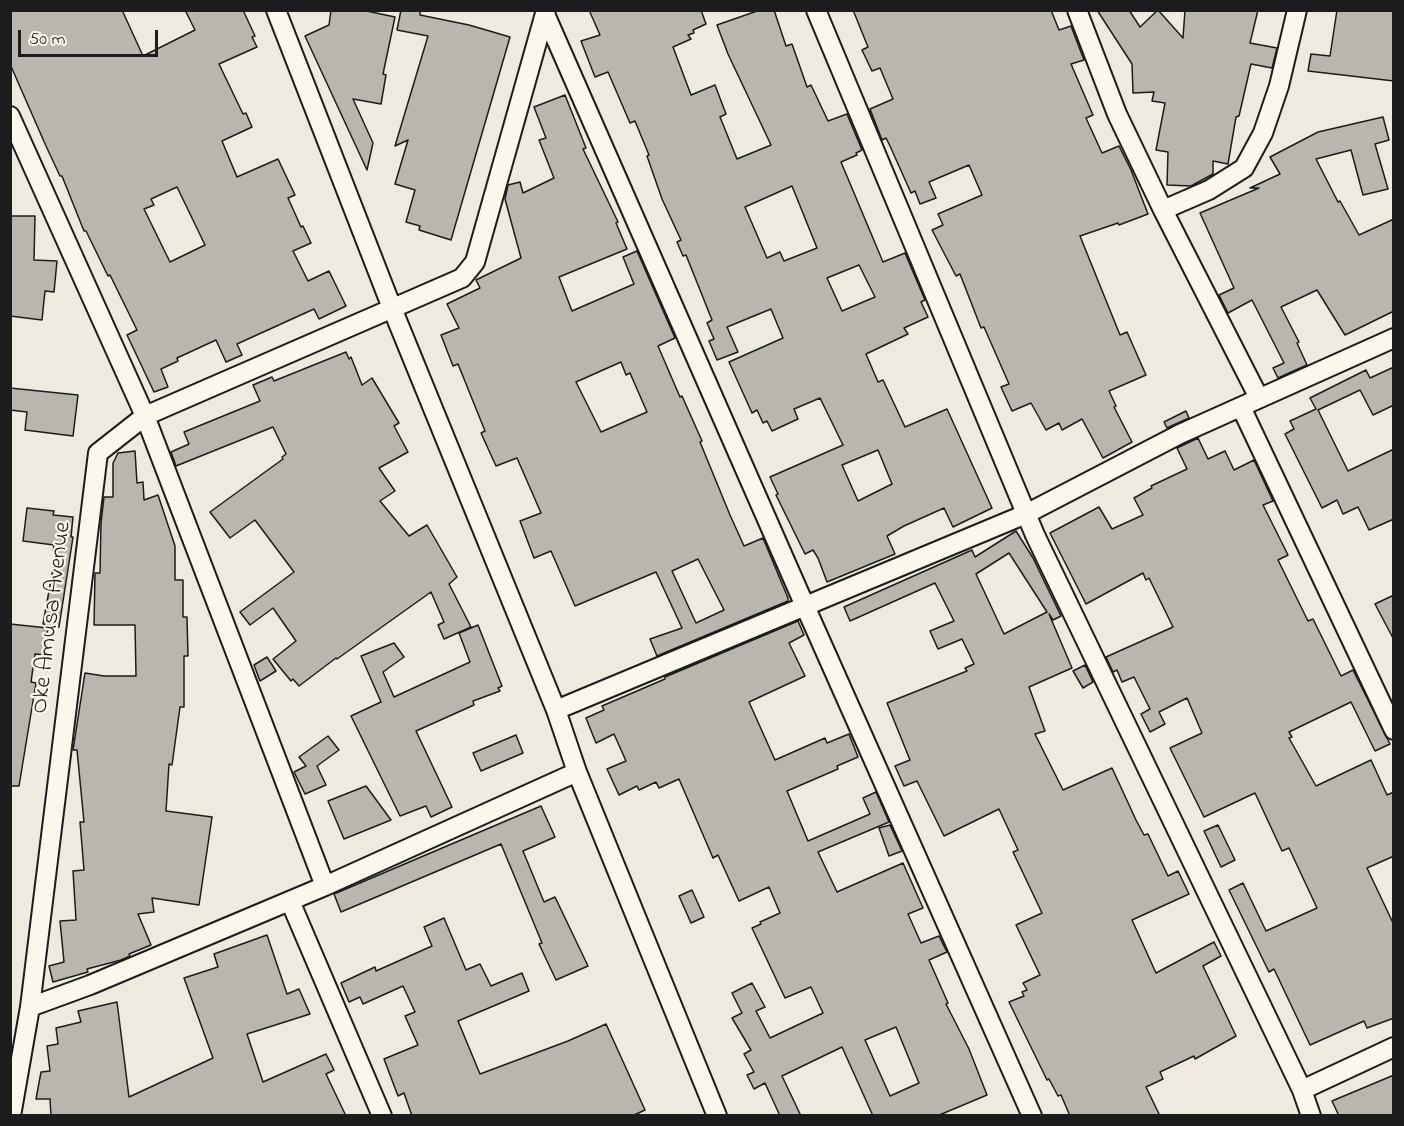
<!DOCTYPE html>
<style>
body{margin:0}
#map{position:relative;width:1404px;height:1126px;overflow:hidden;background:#eeeadf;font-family:"Indie Flower",sans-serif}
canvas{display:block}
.frame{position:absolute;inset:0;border:12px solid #1c1c1c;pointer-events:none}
.scale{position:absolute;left:18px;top:30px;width:140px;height:27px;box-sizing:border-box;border:3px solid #1c1c1c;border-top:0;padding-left:8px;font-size:18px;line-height:21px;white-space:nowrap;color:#1c1c1c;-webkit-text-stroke:4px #fbf7ec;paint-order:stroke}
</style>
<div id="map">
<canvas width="1404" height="1126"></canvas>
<div class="frame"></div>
<div class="scale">50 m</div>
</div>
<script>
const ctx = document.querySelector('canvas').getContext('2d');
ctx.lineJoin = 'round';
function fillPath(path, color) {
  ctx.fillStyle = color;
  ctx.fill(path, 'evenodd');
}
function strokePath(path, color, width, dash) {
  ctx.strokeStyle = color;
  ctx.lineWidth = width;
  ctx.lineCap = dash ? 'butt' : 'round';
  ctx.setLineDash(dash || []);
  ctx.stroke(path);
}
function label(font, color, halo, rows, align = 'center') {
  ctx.font = font + ' "Indie Flower",sans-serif';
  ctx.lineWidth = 4.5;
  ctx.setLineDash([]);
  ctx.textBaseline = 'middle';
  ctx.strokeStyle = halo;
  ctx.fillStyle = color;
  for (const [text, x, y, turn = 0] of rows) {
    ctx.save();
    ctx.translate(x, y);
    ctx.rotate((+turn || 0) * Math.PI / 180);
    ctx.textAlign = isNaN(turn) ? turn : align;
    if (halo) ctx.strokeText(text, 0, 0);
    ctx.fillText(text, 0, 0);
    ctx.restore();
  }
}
const building = new Path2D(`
 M10,10H122L143,56L195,30L185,10H243L255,36L252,37L257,47L219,64L243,114L246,113L252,127L222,141L237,177L278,159L295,195L288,198L301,227L303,226L311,243L293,251L308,281L329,271L346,306L319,319L314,309L237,344L242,355L226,362L216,340L177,358L178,361L161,369L168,387L154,392L127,335L137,330L110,275L108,276L86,231H84L62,176H60L46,146L10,64ZM177,187L205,245L170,262L144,209L154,205L151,199Z
 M331,10H362L395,17L383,74L386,75L381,104L353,99L373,143L367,170L305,36L329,25Z
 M401,10H420V15L469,25L510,37L451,240L419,230L420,226L406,222L415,190L395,184L408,140L395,146L428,36L397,30Z
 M589,10H701L706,24L693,30L694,33L688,35L691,39L673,47L691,95L715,85L726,114L720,117L737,159L771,145L728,54L717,25L760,10H774L786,46L792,44L807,87L811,85L828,121L847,114L862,150L856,153L857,155L841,162L883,262L905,253L925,300L921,302L928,317L904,328L908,334L866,354L878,382L883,380L905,427L947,409L992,508L953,527L944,508L904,526L887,536L895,554L827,582L818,558L813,550L805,554L776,495L778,494L770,477L843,445L820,398L794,409L798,419L772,431L767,421L763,423L757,410L752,413L729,362L783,338L771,309L727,327L738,352L717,360L709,341L714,339L707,323L712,320L686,255L683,256L677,242L681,240L662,199L647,156L649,155L635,121L630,123L608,72L595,77L581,41L600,35ZM792,186L817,248L784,261L780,252L767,258L745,207ZM859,265L875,297L842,311L827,278ZM878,450L892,484L858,501L842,465Z
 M853,10H1051L1059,30L1071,26L1084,60L1071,64L1093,115L1086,118L1102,153L1119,146L1131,170L1148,214L1119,225L1118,223L1080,236L1120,335L1127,332L1146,375L1109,391L1116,406L1114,407L1132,442L1103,458L1082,419L1062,430L1059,423L1046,430L1031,403L1012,411L1001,387L1009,384L984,327L981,328L960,274L956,276L932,230L943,225L938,214L982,195L969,165L929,182L936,198L920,204L915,191L911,193L890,146L886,138L882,140L870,109L893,99L880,68L872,71L862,50L868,47Z
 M1097,10H1129L1140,27L1158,10L1183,38L1185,10H1258L1250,43L1277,48L1272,68L1251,64L1239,116L1236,117L1228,164L1213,161V174L1191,186L1167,185L1168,152L1156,150L1165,103L1152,101L1154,92L1133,93L1132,64Z
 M1337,10H1394V81L1308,71L1311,54L1330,56Z
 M565,95L586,148L583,149L618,222L616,223L627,249L559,277L572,311L634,284L623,257L637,251L675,338L658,346L680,397L682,396L702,441L700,442L730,515L744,546L763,538L788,598V601L657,656L650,639L682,628L656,572L575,606L551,551L534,558L520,521L541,513L517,458L496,466L481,433L485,431L458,364L453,366L441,335L459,328L447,304L480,288L476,280L521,258L505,199L508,185L520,182L523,193L554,178L539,140L546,138L534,107ZM621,362L626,375L630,373L647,412L601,432L576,382ZM698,559L724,610L696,623L672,571Z
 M1383,117L1389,140L1375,144L1388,189L1363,195L1351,150L1316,159L1338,202L1340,201L1359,235L1394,219V311L1345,335L1317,290L1281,307L1299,342L1297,343L1307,365L1278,378L1273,368L1284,363L1252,300L1228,313L1219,295L1234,288L1200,213L1259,188H1250L1280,174L1270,157L1318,132Z
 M10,216H35L34,260L57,261L54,292L45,291L42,320L10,316Z
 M346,352L349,359L351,357L362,385L372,378L399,423L394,426L408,452L379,468L395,491L380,501L409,536L427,525L457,577L449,584L471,627L444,639L438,625L444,622L431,592L337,659L336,658L299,686L293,679L291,681L273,659L296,641L273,608L250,625L240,612L294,572L255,520L230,538L210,512L283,459L282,457L286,454L273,427L176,466L171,452L189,444L184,432L260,401L253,385L272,377L274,381Z
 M1394,367V405L1373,415L1360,390L1318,410L1348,471L1394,449V519L1369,530L1358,507L1343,514L1337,500L1322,508L1285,434L1294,429L1290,421L1316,409L1310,398L1366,370L1370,378Z
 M10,388L78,395L73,436L25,430L27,412L10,410Z
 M1186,411L1189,418L1167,428L1164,422Z
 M1198,438L1208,459L1225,451L1234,470L1254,460L1273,501L1263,505L1288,555L1278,560L1308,621L1313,619L1341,676L1353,670L1390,744L1375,751L1351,702L1289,732L1292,737L1289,738L1316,786L1371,760L1387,795L1394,792V856L1367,868L1394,925V1018L1367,1028L1364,1021L1310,1045L1274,969L1269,972L1229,890L1243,883L1266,931L1317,908L1289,848L1282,851L1255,793L1204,817L1170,748L1202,733L1187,698L1159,712L1165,724L1150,732L1141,714L1150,709L1134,677L1122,682L1117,670L1113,672L1106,657L1173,627L1149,578L1146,580L1143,573L1086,604L1050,533L1099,507L1112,529L1143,515L1134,498L1152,488L1151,486L1187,469L1177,448Z
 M135,451L137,483L143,482L144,500L158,495L175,546V580H183V617H187L188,656H184V707H180L172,765L169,764L166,811L212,817L199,905L152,898L154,912L138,914L151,945L129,954L130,956L121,960L87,969L88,972L53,982L49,966L64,962L60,921L76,920L73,871L84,870L80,822H84L77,750H73L85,673L104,676H136L135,625H94L95,573H100L101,523L104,497H113V463L118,453Z
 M27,508L54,511L53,515L73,517L71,537H73L59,627L43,624L56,552L53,551L54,545L23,541Z
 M1016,531L1033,558L1061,616L1053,620L1049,614L1072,668L1029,687L1045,731L1035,734L1063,790L1112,768L1136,820L1144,835L1148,834L1168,876L1178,871L1189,894L1132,920L1156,973L1214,942L1221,956L1203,966L1236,1036L1195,1059L1194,1056L1160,1072L1163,1079L1146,1087L1160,1116H1070L1061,1095L1058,1096L1049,1079L1047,1080L1009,1002L1024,996L1022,992L1027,990L1023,983L1040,975L1016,925L1042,913L1013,852L1018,850L999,809L944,836L917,781L904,786L895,766L910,760L887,703L967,671L965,668L974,664L962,639L938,649L930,631L954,621L935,583L850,621L844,607L972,550L975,557ZM1009,553L1047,612L1004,634L976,574Z
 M1394,595V640L1375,604Z
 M798,621L804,635L789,643L805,676L749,702L775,760L825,738L827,743L849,734L858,757L837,766L838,769L787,791L808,841L870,814L863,798L876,792L889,822L818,852L837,892L903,863L923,908L908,914L921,943L939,936L947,952L929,960L948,1003L946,1004L969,1049L987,1095L937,1116H873L842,1047L782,1076L801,1116H780L765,1083L754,1089L747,1075L754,1072L744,1054L751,1050L732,1018L742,1013L732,993L752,983L765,1007L756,1011L770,1038L823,1013L811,987L785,998L752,928L761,924L760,922L780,913L769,887L739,901L718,855L713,858L679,779L659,788L656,782L639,790L637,786L619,795L607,769L626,761L614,734L596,743L586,718L604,710L602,706L665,679V677ZM896,1027L919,1083L890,1096L865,1040Z
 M10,624L48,628L44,655L35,654L31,682L36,683L19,786H10Z
 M478,625L502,686L498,688L500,691L473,701L474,705L416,731L452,807L431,817L426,806L400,816L351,716L381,702L361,656L394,643L404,657L383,672L394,697L470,662L459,633Z
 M267,657L276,671L260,681L254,665Z
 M1085,665L1093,682L1083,688L1073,671Z
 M516,735L523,753L481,771L473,753Z
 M328,736L339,750L317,766L326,785L305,794L294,772L306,766L299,757Z
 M366,786L391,820L344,839L328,801Z
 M541,806L555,837L523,851L544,902L555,897L588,966L556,980L539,944L542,943L501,844L341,912L334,894Z
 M890,825L902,851L889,856L879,828Z
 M1218,825L1235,860L1221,867L1204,831Z
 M692,890L704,917L691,923L679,896Z
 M444,918L466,970L480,964L491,986L522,973L529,991L458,1021L480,1074L568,1041L606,1024L645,1110L632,1116H412L404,1093L398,1096L384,1059L418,1045L405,1016L415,1012L403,986L363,1004L360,997L349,1002L341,983L375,967L376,971L432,946L424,927Z
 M267,935L287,994L299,989L310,1014L247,1034L263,1082L326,1054L334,1070L326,1074L346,1116H51L50,1099H36L41,1072L50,1071L47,1046L58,1044L56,1028L81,1022L78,1011L117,1002L129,1097L213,1058L184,978L218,967L214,954Z
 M1394,1075V1116H1339L1332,1101Z`);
fillPath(building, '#b9b6af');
strokePath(building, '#1c1c1c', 1.5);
const minor = new Path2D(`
 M276,10L392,308L556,710L577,772L717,1116
 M816,10L1035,535L1302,1090L1311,1116
 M1077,10L1117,114L1163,210L1259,398
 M545,14L805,606L1032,1116
 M10,116L145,416L325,886
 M1163,210L1209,190L1244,168L1263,133L1279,86L1297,10
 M1241,407L1394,730
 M556,710L1026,514L1180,434L1394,338
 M290,901L382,1116
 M30,1007L90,985L325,886L577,772
 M1302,1090L1394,1047
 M11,1116L30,1007L98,453L145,416L462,278L475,262L546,10`);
strokePath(minor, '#1c1c1c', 22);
strokePath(minor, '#fbf7ec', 18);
label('24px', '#1c1c1c', '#fbf7ec', [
 ["Oke Amusa Avenue",53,618,-83]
]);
</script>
